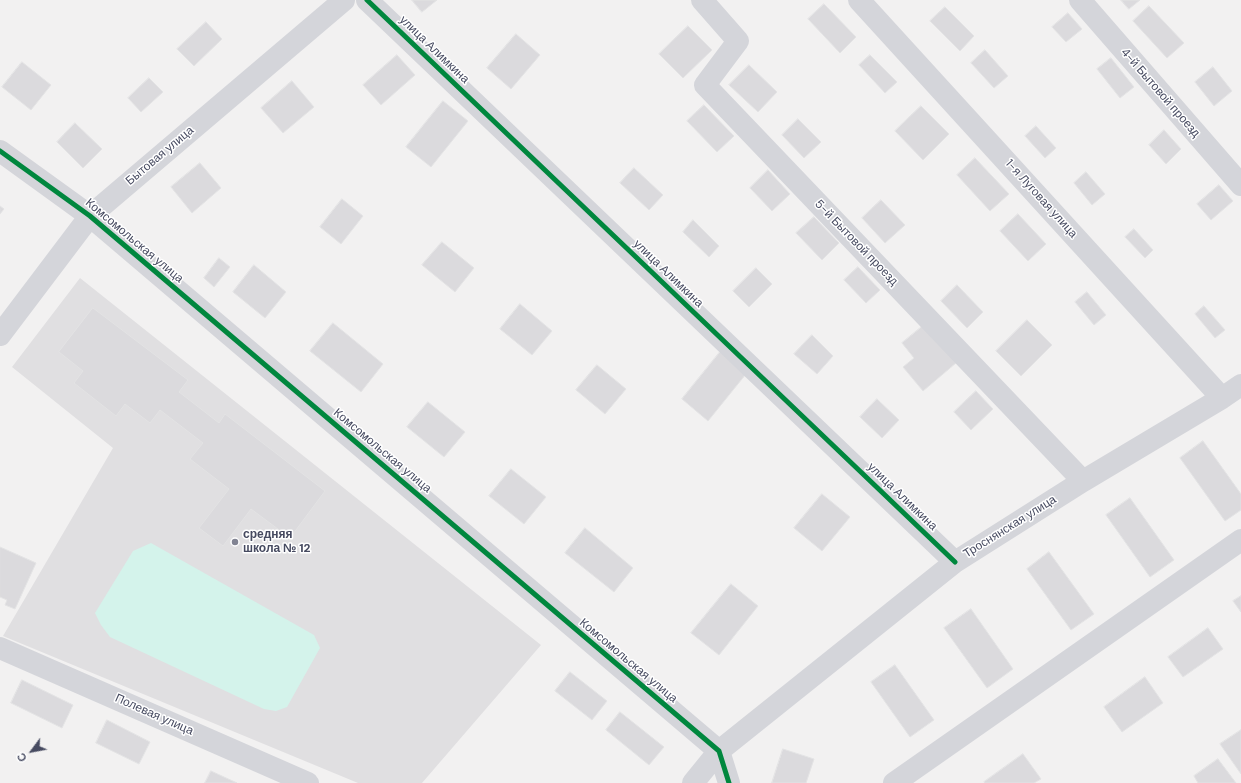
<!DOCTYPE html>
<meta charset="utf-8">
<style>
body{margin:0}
#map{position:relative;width:1241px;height:783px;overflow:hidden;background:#f2f1f1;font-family:"DM Sans",sans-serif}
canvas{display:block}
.north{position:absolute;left:12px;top:731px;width:40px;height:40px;-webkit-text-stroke:3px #fff;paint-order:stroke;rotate:238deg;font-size:11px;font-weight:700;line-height:16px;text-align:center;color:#464a60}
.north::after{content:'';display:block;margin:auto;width:14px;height:18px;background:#464a60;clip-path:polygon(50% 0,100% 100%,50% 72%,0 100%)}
</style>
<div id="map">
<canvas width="1241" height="783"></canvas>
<div class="north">С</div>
</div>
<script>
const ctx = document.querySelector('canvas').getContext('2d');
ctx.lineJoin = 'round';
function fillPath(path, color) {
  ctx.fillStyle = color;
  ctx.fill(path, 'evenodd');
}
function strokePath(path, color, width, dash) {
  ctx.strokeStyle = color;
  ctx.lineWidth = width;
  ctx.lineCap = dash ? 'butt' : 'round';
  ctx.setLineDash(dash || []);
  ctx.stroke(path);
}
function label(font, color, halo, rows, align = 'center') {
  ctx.font = font + ' "DM Sans",sans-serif';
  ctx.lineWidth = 3;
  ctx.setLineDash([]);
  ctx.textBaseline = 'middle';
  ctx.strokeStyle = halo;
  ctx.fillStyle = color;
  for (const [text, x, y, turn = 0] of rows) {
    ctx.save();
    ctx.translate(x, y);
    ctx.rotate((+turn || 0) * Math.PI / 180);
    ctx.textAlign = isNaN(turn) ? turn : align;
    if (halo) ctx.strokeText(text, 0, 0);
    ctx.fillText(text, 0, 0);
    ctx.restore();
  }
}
fillPath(new Path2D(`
 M80,278L541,645L422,783H358L3,636L113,448L12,367Z`), '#e0dfe1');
fillPath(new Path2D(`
 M151,543L314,635L320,648L287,707L276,711L264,709L110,637L101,625L95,613L133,551Z`), '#d4f3eb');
const building = new Path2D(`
 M412,0H437L422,12Z
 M1121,0H1140L1129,9Z
 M824,4L856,37L840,53L808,19Z
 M1149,6L1184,43L1167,58L1133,21Z
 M945,7L974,36L960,51L930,21Z
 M1068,13L1082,29L1066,42L1052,27Z
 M206,22L222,39L194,66L177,49Z
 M688,26L712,50L683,78L659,54Z
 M516,34L540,55L511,89L487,68Z
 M985,50L1008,76L994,88L971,63Z
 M397,55L415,75L381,105L363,85Z
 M870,55L897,82L885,93L859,65Z
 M1111,58L1134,87L1120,98L1097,69Z
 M22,62L51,85L31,110L2,87Z
 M749,65L777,92L758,112L729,85Z
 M1213,67L1232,91L1214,106L1195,82Z
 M149,78L163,92L141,112L128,98Z
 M292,81L314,107L283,133L261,108Z
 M443,101L468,121L431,167L406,147Z
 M704,105L734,136L717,152L687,121Z
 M921,106L949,134L923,160L895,131Z
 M798,119L821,142L804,158L782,135Z
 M75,123L102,149L83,168L57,142Z
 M1036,126L1056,148L1045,158L1025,136Z
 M1164,130L1181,149L1166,164L1149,145Z
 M975,158L1009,194L990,211L957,175Z
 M200,163L221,188L192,213L171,187Z
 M634,168L663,195L649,210L620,183Z
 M768,170L790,194L772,211L750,188Z
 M1086,172L1105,194L1092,205L1074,183Z
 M1219,185L1233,201L1211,220L1197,204Z
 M342,199L363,216L341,244L320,227Z
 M881,200L905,225L885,243L862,218Z
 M0,206L4,209L0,214Z
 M1018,214L1046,244L1028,261L1000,231Z
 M814,217L839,243L822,260L796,233Z
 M693,220L719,246L709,257L683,232Z
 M1134,229L1153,250L1145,258L1125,237Z
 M442,242L474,268L455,292L422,265Z
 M219,258L230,267L214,287L204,278Z
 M254,265L286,292L265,318L233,292Z
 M858,267L880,290L866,303L844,280Z
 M756,268L772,284L749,307L733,291Z
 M957,285L983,312L967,328L941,301Z
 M1087,292L1106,315L1094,325L1075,302Z
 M520,304L552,331L532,355L500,329Z
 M1204,306L1225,330L1215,338L1195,314Z
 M93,308L188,380L179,392L219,423L225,414L325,491L290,538L251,509L223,546L199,528L229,489L190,459L203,443L160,410L150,423L125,404L116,416L74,383L83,371L59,352Z
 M1027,320L1052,345L1021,376L996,351Z
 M333,323L383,364L361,392L310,351Z
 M924,325L956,363L923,391L903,367L914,358L902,343Z
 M812,335L833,356L817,374L794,354Z
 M720,352L746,374L708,421L682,399Z
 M597,365L626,389L605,414L576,390Z
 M976,391L993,409L971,430L954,412Z
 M877,399L899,420L882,438L860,417Z
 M428,402L465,432L444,457L407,427Z
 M1203,441L1241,494V510L1225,521L1180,458Z
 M511,469L546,497L524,524L489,496Z
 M822,494L850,517L822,551L794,528Z
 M1130,498L1174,560L1150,577L1106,515Z
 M585,528L633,568L614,592L565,553Z
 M0,547L36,563L15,609L5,605L7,600L0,597Z
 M1049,552L1094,614L1071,630L1027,569Z
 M731,584L758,606L719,655L691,633Z
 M1241,596V612L1233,601Z
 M971,609L1013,669L987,688L944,628Z
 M1208,628L1223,649L1183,677L1168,657Z
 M895,665L934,720L910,737L871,682Z
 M570,672L607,701L592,720L555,691Z
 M1145,677L1163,703L1122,732L1104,707Z
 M22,680L73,705L62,728L11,703Z
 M620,712L664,747L649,765L606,730Z
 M107,720L150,742L139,764L96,743Z
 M1241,730V774L1220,744Z
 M783,749L814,759L806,783H772Z
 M1023,754L1041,779L1034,783H985L984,782Z
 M1218,759L1236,783H1198L1194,776Z
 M211,771L237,783H205Z`);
fillPath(building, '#dbdadd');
strokePath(building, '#e3e3e4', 1);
strokePath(new Path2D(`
 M367,0L955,562
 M702,0L738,41L705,85L1083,481
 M859,0L1222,398
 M1080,0L1241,185
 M0,151L90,216L719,751L729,783
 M0,335L90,216L344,0
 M0,648L308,783
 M693,783L719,751L955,562L1083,481L1222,398L1241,385
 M894,783L1241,540`), '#d4d5da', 22);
strokePath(new Path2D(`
 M367,0L955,562
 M0,151L90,216L719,751L729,783`), '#00873e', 5);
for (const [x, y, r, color] of [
 [235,542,4,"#828493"]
]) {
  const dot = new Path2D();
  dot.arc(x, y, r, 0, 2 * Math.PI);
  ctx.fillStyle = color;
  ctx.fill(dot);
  strokePath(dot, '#fff', 1.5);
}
label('12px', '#464a60', '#fff', [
 ["улица Алимкина",434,50,44],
 ["4-й Бытовой проезд",1160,93,49],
 ["Бытовая улица",160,156,-40],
 ["1-я Луговая улица",1041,199,48],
 ["Комсомольская улица",134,241,40],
 ["5-й Бытовой проезд",856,243,46],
 ["улица Алимкина",668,274,44],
 ["Комсомольская улица",382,451,40],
 ["улица Алимкина",902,497,44],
 ["Троснянская улица",1010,527,-32],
 ["Комсомольская улица",628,661,40],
 ["Полевая улица",154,715,24]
]);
label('bold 12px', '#464a60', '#fff', [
 ["средняя",243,535],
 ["школа № 12",243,549]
], 'left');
</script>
